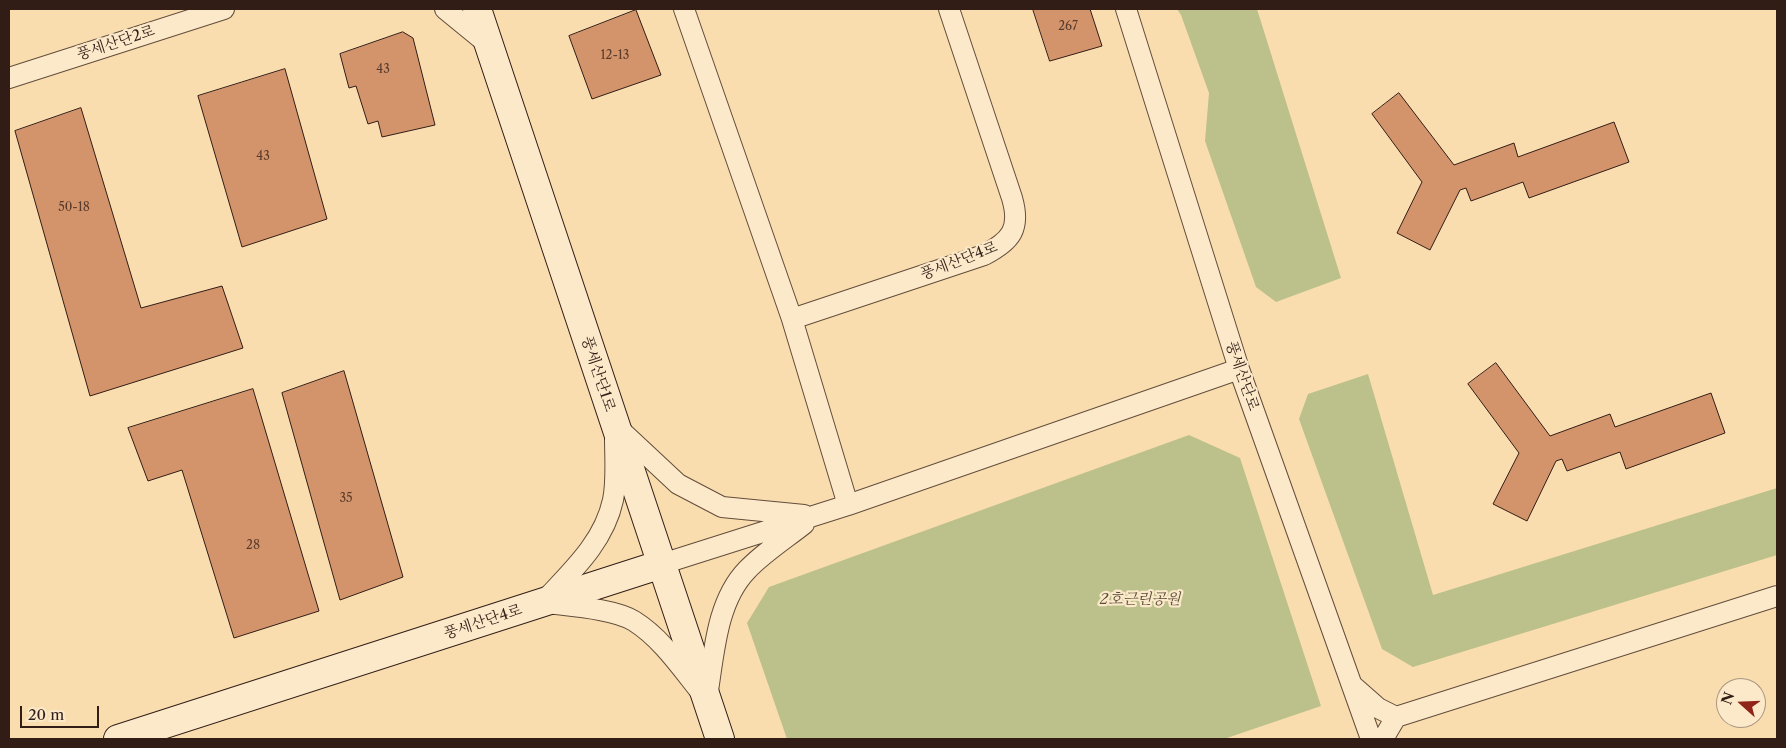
<!DOCTYPE html>
<meta charset="utf-8">
<style>
body{margin:0}
#map{position:relative;width:1786px;height:748px;overflow:hidden;background:#f9ddae;font-family:"Libre Caslon Text",serif}
canvas{display:block}
.frame{position:absolute;inset:0;border:10px solid #311d16;pointer-events:none}
.north{position:absolute;left:1716px;top:678px;width:50px;height:50px;box-sizing:border-box;background:#fbe9ca;border:1px solid #aa9782;border-radius:50%;rotate:290deg;font-size:14px;font-weight:700;line-height:20px;text-align:center;color:#311d16}
.north::after{content:'';display:block;margin:auto;width:18px;height:22px;background:#8f2418;clip-path:polygon(50% 0,100% 100%,50% 72%,0 100%)}
.scale{position:absolute;left:20px;top:706px;width:79px;height:22px;box-sizing:border-box;border:2px solid #311d16;border-top:0;padding-left:6px;font-size:15px;line-height:18px;white-space:nowrap;color:#311d16;-webkit-text-stroke:4px #fbe9ca;paint-order:stroke}
</style>
<div id="map">
<canvas width="1786" height="748"></canvas>
<div class="frame"></div>
<div class="north">N</div>
<div class="scale">20 m</div>
</div>
<script>
const ctx = document.querySelector('canvas').getContext('2d');
ctx.lineJoin = 'round';
function fillPath(path, color) {
  ctx.fillStyle = color;
  ctx.fill(path, 'evenodd');
}
function strokePath(path, color, width, dash) {
  ctx.strokeStyle = color;
  ctx.lineWidth = width;
  ctx.lineCap = dash ? 'butt' : 'round';
  ctx.setLineDash(dash || []);
  ctx.stroke(path);
}
function label(font, color, halo, rows, align = 'center') {
  ctx.font = font + ' "Libre Caslon Text","Noto Serif KR",serif';
  ctx.lineWidth = 4.5;
  ctx.setLineDash([]);
  ctx.textBaseline = 'middle';
  ctx.strokeStyle = halo;
  ctx.fillStyle = color;
  for (const [text, x, y, turn = 0] of rows) {
    ctx.save();
    ctx.translate(x, y);
    ctx.rotate((+turn || 0) * Math.PI / 180);
    ctx.textAlign = isNaN(turn) ? turn : align;
    if (halo) ctx.strokeText(text, 0, 0);
    ctx.fillText(text, 0, 0);
    ctx.restore();
  }
}
fillPath(new Path2D(`
 M1177,9H1257L1341,278L1276,302L1256,287L1205,141L1209,93L1181,15Z
 M1368,374L1433,595L1777,488V555L1413,667L1382,649L1299,419L1308,394Z
 M1189,435L1240,458L1321,706L1224,739H787L747,623L769,587Z`), '#bcc18b');
const building = new Path2D(`
 M1033,9H1090L1102,46L1050,61Z
 M636,10L661,75L592,99L569,36Z
 M403,32L413,38L435,125L382,137L378,121L368,124L356,86L349,88L340,54Z
 M285,69L327,219L242,247L198,96Z
 M1399,93L1454,165L1514,143L1518,157L1614,122L1629,162L1529,198L1523,182L1471,201L1466,188L1460,190L1430,250L1397,233L1422,182L1372,114Z
 M81,108L141,308L222,286L243,348L90,396L15,131Z
 M1496,363L1550,436L1610,414L1615,427L1711,393L1725,433L1626,469L1620,452L1567,471L1562,459L1556,461L1527,521L1493,504L1519,453L1468,384Z
 M344,371L403,577L340,600L282,393Z
 M253,389L319,611L234,638L182,470L148,481L128,428Z`);
fillPath(building, '#d4946b');
strokePath(building, '#311d16', 1);
const street = new Path2D(`
 M445,9L489,45
 M684,9L792,319L848,505
 M1126,9L1239,369L1371,739
 M9,78L224,9
 M792,319L984,255C1011,241 1021,229 1012,198L949,9
 M618,428L678,484L722,507L804,515
 M662,564L848,505L1239,369
 M544,601C572,571 604,542 613,500C617,481 615,458 615,438
 M547,603C570,606 615,609 634,621C661,638 680,666 700,691
 M1353,686L1378,708L1396,717
 M707,697C714,655 716,602 747,570C763,553 785,539 804,524
 M1383,739L1396,717L1777,596`);
const secondary = new Path2D(`
 M477,9L720,739
 M118,739L662,564`);
strokePath(street, '#634d3c', 22);
strokePath(secondary, '#311d16', 30);
strokePath(street, '#fbe9ca', 20);
strokePath(secondary, '#fbe9ca', 28);
label('12px', '#5a3b2b', null, [
 ["267",1068,27],
 ["12-13",615,56],
 ["43",383,70],
 ["43",263,157],
 ["50-18",74,208],
 ["35",346,499],
 ["28",253,546]
]);
label('15px', '#311d16', '#fbe9ca', [
 ["풍세산단2로",116,43,-18],
 ["풍세산단4로",959,261,-21],
 ["풍세산단1로",598,374,72],
 ["풍세산단로",1242,376,71],
 ["풍세산단4로",483,622,-18]
]);
label('italic 15px', '#5b4e39', '#fbe9ca', [
 ["2호근린공원",1140,600]
]);
</script>
